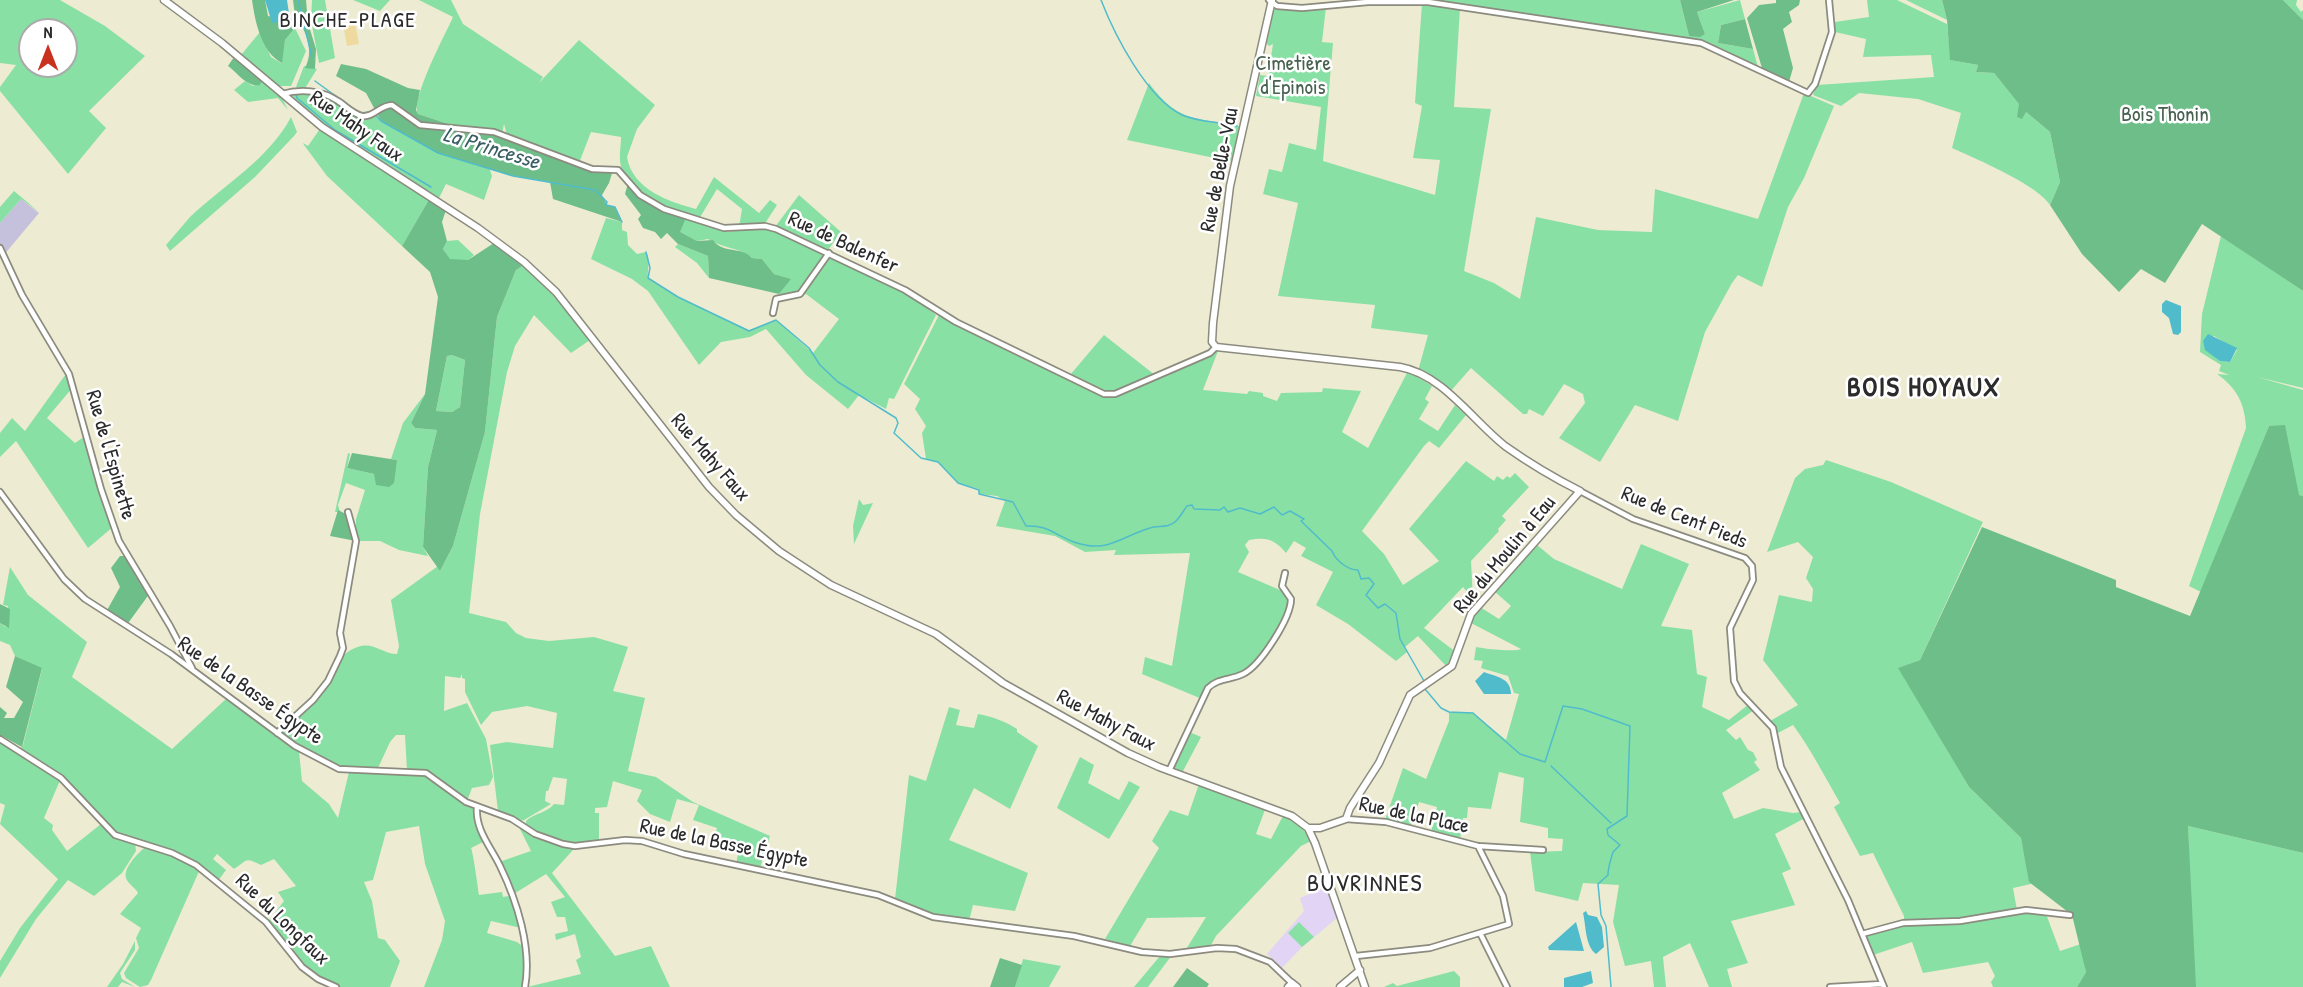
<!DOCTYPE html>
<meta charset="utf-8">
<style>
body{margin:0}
#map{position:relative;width:2303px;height:987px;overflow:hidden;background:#eeebd3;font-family:"Patrick Hand",sans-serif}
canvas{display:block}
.north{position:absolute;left:18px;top:18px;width:60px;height:60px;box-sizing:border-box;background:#fff;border:2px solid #aaa;border-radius:50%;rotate:0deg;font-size:16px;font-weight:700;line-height:24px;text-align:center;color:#2b2b2b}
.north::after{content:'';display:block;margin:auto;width:21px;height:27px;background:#c8321e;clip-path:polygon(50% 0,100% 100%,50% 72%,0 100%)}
</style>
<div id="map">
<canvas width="2303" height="987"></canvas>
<div class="north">N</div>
</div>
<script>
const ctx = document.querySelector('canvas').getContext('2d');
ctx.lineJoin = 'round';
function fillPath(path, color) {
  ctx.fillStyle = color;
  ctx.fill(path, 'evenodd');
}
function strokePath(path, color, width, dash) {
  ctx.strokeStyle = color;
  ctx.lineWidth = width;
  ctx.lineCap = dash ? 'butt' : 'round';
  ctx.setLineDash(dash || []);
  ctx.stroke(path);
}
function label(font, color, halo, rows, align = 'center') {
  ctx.font = font + ' "Patrick Hand",sans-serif';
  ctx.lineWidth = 5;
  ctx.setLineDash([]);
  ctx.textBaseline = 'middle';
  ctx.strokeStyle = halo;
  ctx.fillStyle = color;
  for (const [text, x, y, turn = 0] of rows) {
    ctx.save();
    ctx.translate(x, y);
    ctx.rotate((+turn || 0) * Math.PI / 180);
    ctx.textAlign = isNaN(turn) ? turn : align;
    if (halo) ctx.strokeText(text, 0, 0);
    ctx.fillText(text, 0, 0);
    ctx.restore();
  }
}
fillPath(new Path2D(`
 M1326,887L1337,918L1301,948L1282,968L1267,954L1304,911L1300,898Z`), '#e1d4f4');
fillPath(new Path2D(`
 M21,199L39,213L3,256L0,248V223Z`), '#c5c0db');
fillPath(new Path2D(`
 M0,0H60L105,26L145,56L89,111L106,128L68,174L0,91V87L16,65L0,63ZM30,30H66V66H30Z
 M312,0H325L335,58L319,63L311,20Z
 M353,0H390L380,11Z
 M419,0H451L463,24L543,77L539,83L579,40L655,105L637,129L627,157C632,189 669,202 696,209L714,177L759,213L770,200L777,205L764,225L739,227L742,209L717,189L699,219C672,210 633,201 622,170C618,159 621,147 621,137L591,132L579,163L507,135L504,124L502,134L461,128L418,114C411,98 445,35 453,17Z
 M1424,0H1680L1689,36L1705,34L1697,12L1740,0L1745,19L1721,25L1718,43L1753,49L1758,67L1708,43Z
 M1867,0H1897L1947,24L1951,60L1978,65L1976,72L1994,73L2026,112L2050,132L2060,182L2050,205C2038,185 1974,158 1952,148L1961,113L1918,99L1859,93L1841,106L1813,95L1817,85L1934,77L1931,55L1863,57L1866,39L1835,32V22L1869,17Z
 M1906,0H1942L1947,20Z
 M2283,0H2297L2296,5L2301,12L2303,10V20Z
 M1422,3L1460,8L1454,107L1491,109L1464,271L1494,283L1520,299L1536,217L1598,230L1652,232L1655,189L1758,219L1804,93L1834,106L1804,178L1788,207L1762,287L1738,275L1732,283L1705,332L1678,421L1635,405L1600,462L1559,438L1585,403L1583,394L1564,384L1543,416L1529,409L1527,414H1523L1471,368L1449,393L1418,371L1428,335L1371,328L1375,305L1278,296L1298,203L1263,194L1269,169L1282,172L1289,143L1316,150L1321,107L1256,96L1260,75L1268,76L1273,44L1269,46L1266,43L1273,10L1326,7L1322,42L1333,43L1323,161L1435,195L1440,160L1413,158L1422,106L1415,103Z
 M295,28L306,51L291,86H278L241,55L260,32L271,57L281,63L285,40Z
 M304,66L317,69L304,90L324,94L358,115L376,114L381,121L438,153L489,167L492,176L484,200L446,184L438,200L431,196L402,246L327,176L304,145L303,143L308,146L322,126L292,99L294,94L300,90L296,87Z
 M263,77L281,96L288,110L278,98L248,102L234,90L245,81L253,86Z
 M1149,83C1179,124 1197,117 1243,127L1234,162L1127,140Z
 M291,117L297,132L294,136L255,177L170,251L166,245C174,236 182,226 190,217C224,185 269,159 291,117Z
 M14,191L39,212L21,199L0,223V207Z
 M799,195L841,232L828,250L775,227Z
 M606,218L622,222V230L627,232L628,245L637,254L646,252C651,261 647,269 648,278L678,297L749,330L776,320L813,353L839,319L806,294L802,296L830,256L915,298L936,315L894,399L889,398L886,409L859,395L848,409L806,375L766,329L750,337L721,342L699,365L648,291L632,279L591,259Z
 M686,218L728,232L761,227L771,229L825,254L801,290L796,294H779L790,279L774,274L762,259L752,258C743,248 723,249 708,239L697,241L679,232Z
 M2221,236L2303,291V388L2257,377L2303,390V496L2299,495L2269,426L2201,592L2189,586L2246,428C2245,404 2237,388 2217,374L2229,375L2219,371L2221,365L2200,352L2202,314ZM2214,336L2237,350L2230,362L2220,361L2204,343Z
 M458,240L474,255L468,260H450L443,249L447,241Z
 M678,244L708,256L709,278L697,263L675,247Z
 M524,265L553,292L590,340L571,353L534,315L515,346L507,372L480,514L469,613L506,622L516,633L526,638L549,641L594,637L628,647L613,691L645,698L628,771L656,777L693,802L770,836L760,868L736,864L740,844L714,839L717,828L693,820L699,805L677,799L670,822L650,814L637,801L642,790L613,781L607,807L595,808V813H599V841C573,844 545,843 526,825V821C534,813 547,813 554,804L564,805L567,779L553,777L548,791H546L545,801L551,804L524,820L520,821L498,811L490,745L507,742L553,748L557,713L527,706L492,712L481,725L465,692V679L462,678V674L460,678L445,676L444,711L467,703L486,739L493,777L489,785L472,788L467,801L430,773L407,771L405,735H396L390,742L378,768C367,767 355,770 344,768C330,765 287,743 282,731C291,722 301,714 309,705C326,686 334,652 361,646C374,643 384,654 397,654L399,646L391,600L438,566L440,571L453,546L485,432L497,317L516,270Z
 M939,315L1110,398L1218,351L1203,390L1247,394L1249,391L1263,393V396L1277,401L1281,393L1322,392L1323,388L1361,391L1342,432L1368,448L1408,371L1432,386L1425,399L1429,402L1419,419L1438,431L1455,405L1466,415L1439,448L1429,441L1424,446L1362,531L1384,554L1403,585L1439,561L1409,529L1466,461L1494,481L1497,476L1503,480L1507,476L1510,478L1515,473L1529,487L1502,516L1506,520L1498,529L1499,531L1471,561L1473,600L1463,587L1424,628L1456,652L1446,666L1418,636L1405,647L1407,652L1396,661L1348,624L1316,605L1333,572L1301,556L1306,548L1294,541L1286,553C1274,539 1267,537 1249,540L1245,545L1249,552L1238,572L1287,593L1290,599L1284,620L1252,666L1240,674L1218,680L1202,699L1142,674L1145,657L1172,666L1190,553L1114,555L1116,550L1085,552L1055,536L996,526L1005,501L997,496L979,494V489L958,483L938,462L926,459L922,433L926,426L915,409L920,399L904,384Z
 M1104,335L1155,375C1110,396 1115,397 1070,375Z
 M452,355L465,360L460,407L452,412L436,411L447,356Z
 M68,371L73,387L47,418L75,443L88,434L113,527L88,548L16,441L0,457V433L12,418L25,431Z
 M425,394L411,423L415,428L437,430L428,467L423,547L428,556L399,550L380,541H356V519L365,490L346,483L338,505L340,512H335L348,453L350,454L347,468L374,474L397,460L391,459L403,423Z
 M1826,460L1891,482L1983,522L1920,660L1899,668L1969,787L2021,838L2031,884L2013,888L2017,910L1970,919L1904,922V916L1873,853L1860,856L1834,807L1840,803C1826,779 1812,751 1793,725L1776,734L1770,721L1798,705L1763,660L1779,595L1812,602L1813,589L1806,578L1813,557L1798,542L1767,552L1795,478L1805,469L1823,465Z
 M859,499L863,505L873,503L854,544L853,526Z
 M1641,544L1689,564L1661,626L1692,630L1697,674L1707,677L1702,707L1729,720L1749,704L1754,710L1726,730L1736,740L1740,737L1748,750L1753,752L1757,760L1754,762L1760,770L1722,793L1734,819L1763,808L1793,813L1802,812L1805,818L1775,834L1791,869L1782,873L1795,905L1731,921L1748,963L1727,969L1732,987H1709L1690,943L1663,957L1666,987H1654L1651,961L1625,966L1613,922L1619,885L1583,883L1578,901L1535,891L1530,852L1562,851L1563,839L1548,838V828L1520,822L1524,778L1499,772L1491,809L1468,807L1467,818H1463L1460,840L1431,832L1437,807L1419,802L1411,827L1385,820L1403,768L1426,779L1449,721V712L1473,713L1506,740L1519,694L1514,693L1508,676L1481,668L1483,661L1474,660L1476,647C1485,649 1516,652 1521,649L1469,622L1480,607L1499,619L1511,606L1494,591L1537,545L1554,559L1622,589Z
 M10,567L28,595L87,642L72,677L172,749L227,698L299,751L302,781L329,804L338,818L349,772L424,775L473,807L476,821L485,841L471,848C473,851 478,889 479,895L502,892L503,897L509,896L521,928L491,921L487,933L517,942L525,948L524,987H424L442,940L445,921L425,864L419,826L386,832L373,880L364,882L372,901L378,938L385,940L400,961L390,987C374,987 355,987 339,987C307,982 286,945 268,922L284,901L278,892L296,886L274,859L261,865C243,857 249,860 234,869L217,854L213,859L226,870L218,881L198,865L116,834L61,778L44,818L53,825L52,830L67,851L101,824L120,839L135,843L136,851L122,873L94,896L68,880L36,919L0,978V961L20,928L58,879L0,824L5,805L0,803V739L20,750L23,745L42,669L15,656L10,645L0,641V623L6,627L8,606L3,605Z
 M949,707L960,710L956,725L974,728L978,714C991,716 1007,722 1017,729V732L1038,746L1010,809L974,788L949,840L1028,873L1015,911L973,905L969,921L927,914L895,899L909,775L926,781Z
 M1187,731L1201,737L1182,773L1172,767Z
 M1080,757L1094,765L1088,783L1119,800L1129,781L1140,787L1109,839L1057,808Z
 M1199,784L1266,807L1256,834L1271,839L1284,814L1302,828L1311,841L1301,846L1216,936L1210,947L1185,951L1206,917L1147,918L1130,946L1105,939L1159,848L1152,841L1170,810L1188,816Z
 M517,823L537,837L572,848L573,850L552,873L615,956L651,946L670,987H527L581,974L576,960L581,957L575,934L556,940L555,934L568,931L565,917H557L551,902L565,897L546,874L512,895L499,862L531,851Z
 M2188,826L2303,853V987H2193Z
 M146,846L170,854L200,869L151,980L148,985L140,987L126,978L124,973L139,948L136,938L141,928L120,914L138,893C136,888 128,884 126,878C123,867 139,853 146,846Z
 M2023,912L2046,914L2060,951L2081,944L2086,972L2077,987H1993L1991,982L1995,976L1988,962L1923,973L1912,942L1873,955L1865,936L1901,924L1955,922Z
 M1299,922L1314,937L1302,947L1288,933Z
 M135,941V950L120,973L122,979L135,987L122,982L118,987H107L123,964Z
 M1172,955L1148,987H1134L1160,956Z
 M1023,959L1061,966L1049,987H1015Z
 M1454,971L1460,977V987H1384L1393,983L1397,986Z`), '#89e0a4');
fillPath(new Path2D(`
 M252,0H265L268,16L290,20L291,18L295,28L285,40L282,63C261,52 255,21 252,0Z
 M293,0H306L308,23L316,49L315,69L305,68C315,49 305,33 297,15L295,16Z
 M1680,0H1734L1697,12L1705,34L1700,37L1689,36Z
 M1776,0H1800L1799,5L1789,12L1792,22L1783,29L1793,68L1789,82L1762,68L1747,18L1759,5L1776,3Z
 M1942,0H2283L2303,20V291L2202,224L2165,283L2141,269L2119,292L2082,254L2050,205L2060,182L2050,132L2026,112L2022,119L2017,117L2019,104L1994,73L1976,72L1978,65L1950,60L1947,20Z
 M1745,19L1753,49L1718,43L1721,25Z
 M234,57H237L263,77L260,85C246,87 238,73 228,66Z
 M341,64L366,69L408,88L420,90L416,110L418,114L461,128L485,130L592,169L613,170L609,183L602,195L607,205L615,207L622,222L553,199L550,182L513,176L438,153L381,121L366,93L336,76Z
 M628,183L634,191L686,218L680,232L697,241L713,240C722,254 742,246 752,258L762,259L774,274L791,279L779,294L709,278L708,256L678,244L667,233L661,239L655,232L643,228L638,219L641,215L625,194Z
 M431,196L447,207L442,222L447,241L443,249L450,259L468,260L494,243L524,265L516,270L497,317L485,432L453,546L440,571L423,547L428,467L437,430L415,428L411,423L425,394L438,297L430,272L402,246ZM452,355L465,360L460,407L452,412L436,411L447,356Z
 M2285,425L2299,495L2303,496V853L2188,826L2196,987H2077L2086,972L2072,915L2029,882L2021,838L1969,787L1898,668L1920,660L1982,527L2116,580V587L2190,616L2269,426Z
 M352,453L397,460L394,483L389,487L376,485L374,474L347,468Z
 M338,510L350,516L356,541L330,536Z
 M120,556H126L150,593L126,626L106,612L120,587L111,568Z
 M0,604L10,609L9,628L0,623Z
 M15,656L42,668L22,747L0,735V707L7,713L4,718H14L23,702L6,687Z
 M1000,958L1022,965L1015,987H990Z
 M1187,968L1209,984L1207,987H1173Z`), '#6ebe8a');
fillPath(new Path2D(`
 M355,23L359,44L347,46L343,24Z`), '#eeda9e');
fillPath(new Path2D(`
 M265,0H287L290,20L272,23Z
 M2166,300L2181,306V332L2178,335L2173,334L2169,318L2162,312V304Z
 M2208,334L2237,348L2230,362L2220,361L2205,350L2203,341Z
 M1484,672C1497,677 1511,678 1511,694H1484L1475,681Z
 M1586,911L1588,915L1597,917L1602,927L1604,947L1596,954C1585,946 1586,925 1583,913Z
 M1576,922L1584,951L1549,950L1548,947Z
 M1591,971L1593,983L1582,987H1564V978Z`), '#50bccb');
strokePath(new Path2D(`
 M298,0L312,57
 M1101,0C1115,36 1147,98 1182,115C1198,122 1220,122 1237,126
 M315,81L344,102
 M296,94L297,98L335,130L431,187
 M350,107L360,113L370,112
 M375,114L381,121L438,153L513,176L595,190L607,202L606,205L615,207L622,222
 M646,252L650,268L648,278L678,297L749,331L776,320L809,348L820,365L838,382L896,418L898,423L894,433L921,458L938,462L958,483L979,490V494L1013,502L1026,526C1049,525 1054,535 1074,542C1107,554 1120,537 1150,528C1159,525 1168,529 1176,521C1180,517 1184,510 1187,506L1192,505L1194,509L1220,510L1224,507L1228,512L1240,508L1260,514L1274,507L1282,515L1290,511L1304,519L1301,521L1332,551C1336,561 1348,570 1358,570L1361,579L1369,578L1374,584L1366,595L1378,608L1385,604L1396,613L1400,639L1424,681
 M1425,689L1441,708L1449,712L1473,713L1520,754L1545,762L1563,706L1582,709L1630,726L1627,816L1607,829L1608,835L1620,845L1613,852C1611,860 1608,866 1608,875L1598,884L1601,915L1606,926L1611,987
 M1551,766L1611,823`), '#50bccb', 1.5);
const minor = new Path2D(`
 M1269,0L1277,6L1302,8L1368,2H1428L1701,43L1808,93L1815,84L1832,32L1829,0
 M282,94C300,89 322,90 338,101C346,106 353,114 362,116C373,118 380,105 392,105L420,125L494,132L592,169L618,170L640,195L664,209L724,228L765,226L776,229L905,290L956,322L1104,394H1115L1210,353L1216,347
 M0,248L22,295L69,374L101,489L119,541L170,626L192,668
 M773,313L776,299L800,294L829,253
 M1580,491L1633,519L1745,558L1752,566L1753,580L1730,628L1734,681L1740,693L1773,728L1781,767L1848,900L1884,987
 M0,492L64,579L85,599L171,654L295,746L339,769L426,773L466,802L512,819L535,834L563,844L575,846L625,840L642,841L684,854L878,895L933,917L1074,936L1142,952L1170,954L1217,948L1236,949L1270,962L1292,983
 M277,733L313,700L328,681L340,656L343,648L340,633L356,541L348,512
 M0,739L61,778L115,835L172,853L196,865L266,922L302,967L318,979L336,987
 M1169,771L1208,688C1218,678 1231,680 1243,674C1260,666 1291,618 1291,599L1282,586L1285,573
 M477,807C475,830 491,847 500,866C517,901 532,948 525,987
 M1346,819L1386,822L1478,846L1543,850
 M1480,933L1507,987
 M1862,934L1903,923L1960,921L2026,910L2070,915
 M1356,956L1430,948L1509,924L1503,896L1478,846
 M1830,987L1882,984`);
const tertiary = new Path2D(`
 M164,0L222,43L322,127L478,228L524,262L556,292L709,487L736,515L779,551L831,585L936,634L1003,683L1128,753L1159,767L1292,816L1308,828L1315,843L1365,987
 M1272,0L1230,186L1213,323L1212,342L1216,347L1400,367C1442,374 1473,421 1505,446C1529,463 1554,478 1580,491L1471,614L1452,666L1410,695L1379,763L1350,808L1346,819L1320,828H1308
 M1288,987L1292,983L1297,987
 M1340,987L1360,970`);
strokePath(minor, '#8c8b7f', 8);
strokePath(tertiary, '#8c8b7f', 9);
strokePath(minor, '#fff', 4.5);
strokePath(tertiary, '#fff', 6);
label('21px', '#47614f', '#fff', [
 ["Cimetière",1293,64],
 ["d'Epinois",1293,88],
 ["Bois Thonin",2165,115]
]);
label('21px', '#2b2b2b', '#fff', [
 ["Rue Mahy Faux",356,127,35],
 ["Rue de Belle-Vau",1220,170,-79],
 ["Rue de Balenfer",843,243,25],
 ["Rue de l'Espinette",110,455,74],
 ["Rue Mahy Faux",710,458,49],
 ["Rue de Cent Pieds",1684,518,22],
 ["Rue du Moulin à Eau",1505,555,-50],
 ["Rue de la Basse Égypte",250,691,35],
 ["Rue Mahy Faux",1106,721,28],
 ["Rue de la Place",1414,816,12],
 ["Rue de la Basse Égypte",724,844,12],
 ["Rue du Longfaux",282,920,44]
]);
ctx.letterSpacing = '1.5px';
label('22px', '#2b2b2b', '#fff', [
 ["BINCHE-PLAGE",348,21]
]);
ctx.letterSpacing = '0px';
label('italic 22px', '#385e63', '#fff', [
 ["La Princesse",491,149,17]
]);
ctx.letterSpacing = '1.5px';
label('24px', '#2b2b2b', '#fff', [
 ["BUVRINNES",1365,885]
]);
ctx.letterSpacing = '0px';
ctx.letterSpacing = '1.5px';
label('bold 27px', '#2b2b2b', '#fff', [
 ["BOIS HOYAUX",1924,389]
]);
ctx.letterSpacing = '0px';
</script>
